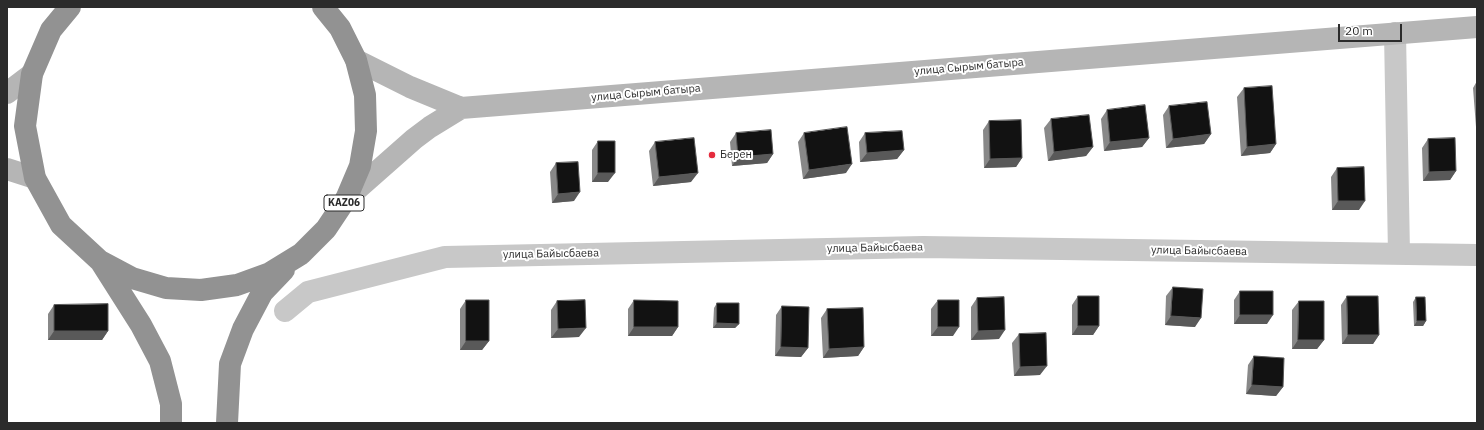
<!DOCTYPE html>
<meta charset="utf-8">
<style>
body{margin:0}
#map{position:relative;width:1484px;height:430px;overflow:hidden;background:#fff;font-family:"IBM Plex Sans",sans-serif}
canvas{display:block}
.frame{position:absolute;inset:0;border:8px solid #2b2b2b;pointer-events:none}
.scale{position:absolute;left:1338px;top:24px;width:64px;height:18px;box-sizing:border-box;border:2px solid #2b2b2b;border-top:0;padding-left:5px;font-size:12px;line-height:14px;white-space:nowrap;color:#2b2b2b;-webkit-text-stroke:3px #fff;paint-order:stroke}
</style>
<div id="map">
<canvas width="1484" height="430"></canvas>
<div class="frame"></div>
<div class="scale">20 m</div>
</div>
<script>
const ctx = document.querySelector('canvas').getContext('2d');
ctx.lineJoin = 'round';
function strokePath(path, color, width, dash) {
  ctx.strokeStyle = color;
  ctx.lineWidth = width;
  ctx.lineCap = dash ? 'butt' : 'round';
  ctx.setLineDash(dash || []);
  ctx.stroke(path);
}
function fillPath(path, color) {
  ctx.fillStyle = color;
  ctx.fill(path, 'evenodd');
}
function label(font, color, halo, rows, align = 'center') {
  ctx.font = font + ' "IBM Plex Sans",sans-serif';
  ctx.lineWidth = 4;
  ctx.setLineDash([]);
  ctx.textBaseline = 'middle';
  ctx.strokeStyle = halo;
  ctx.fillStyle = color;
  for (const [text, x, y, turn = 0] of rows) {
    ctx.save();
    ctx.translate(x, y);
    ctx.rotate((+turn || 0) * Math.PI / 180);
    ctx.textAlign = isNaN(turn) ? turn : align;
    if (halo) ctx.strokeText(text, 0, 0);
    ctx.fillText(text, 0, 0);
    ctx.restore();
  }
}
strokePath(new Path2D(`
 M1395,33L1399,254
 M285,311L308,292L445,257L923,247L1477,255`), '#c8c8c8', 22);
strokePath(new Path2D(`
 M356,60L410,87L461,108
 M7,93L32,74
 M7,169L35,178
 M346,199L414,139L430,127L461,108L1477,27`), '#b5b5b5', 22);
strokePath(new Path2D(`
 M70,7L51,30L32,74L25,126L35,178L61,225L100,261L132,278L166,288L201,290L237,285L270,273L301,254L326,229L346,199L360,166L366,131L365,95L356,60L340,28L323,7
 M101,262L141,325L160,361L171,404V423
 M227,423L230,364L243,329L262,293L284,270`), '#929292', 22);
fillPath(new Path2D(`
 M1477,81V127H1476L1473,88Z
 M1244,88L1276,144L1270,153L1241,156L1237,97Z
 M1169,106L1211,134L1204,144L1166,148L1163,115Z
 M1107,110L1149,138L1142,147L1104,151L1101,119Z
 M1051,119L1093,147L1086,156L1048,161L1044,128Z
 M989,121L1022,158L1016,167L984,168L983,130Z
 M736,133L773,154L767,163L732,166L730,142Z
 M804,133L846,173L803,179L798,142Z
 M865,133L904,150L897,159L860,162L859,142Z
 M1428,139L1456,171L1450,180L1423,181L1422,148Z
 M598,141L608,182H592V150Z
 M655,142L691,182L653,186L649,151Z
 M556,163L574,201L552,203L550,172Z
 M1337,168L1359,210H1332L1331,177Z
 M1173,287L1195,327L1165,325L1166,296Z
 M1240,291L1267,324H1234V300Z
 M1078,296L1099,326L1093,335H1072V305Z
 M1347,296L1379,335L1373,344H1342L1341,305Z
 M1416,297L1426,321L1423,326H1414L1413,302Z
 M977,298L999,339L971,340V307Z
 M466,300L489,341L482,350H460V309Z
 M634,300L678,327L672,336H628V309Z
 M938,300L953,336H931V309Z
 M557,301L579,337L551,338V310Z
 M1299,301L1324,340L1317,349H1292V310Z
 M717,303L739,324L735,328H713L714,308Z
 M54,305L108,331L102,340H48V314Z
 M782,306L808,348L801,357L775,356L776,315Z
 M827,309L864,347L858,356L823,358L821,318Z
 M1019,334L1040,375L1014,376L1012,343Z
 M1254,356L1283,387L1276,396L1246,394L1248,365Z`), '#888');
fillPath(new Path2D(`
 M1211,134L1204,144L1166,148L1173,139Z
 M1149,138L1142,147L1104,151L1110,142Z
 M1276,144L1270,153L1241,156L1247,147Z
 M1093,147L1086,156L1048,161L1054,152Z
 M904,150L897,159L860,162L867,153Z
 M773,154L767,163L732,166L738,157Z
 M1022,158L1016,167L984,168L990,159Z
 M852,164L846,173L803,179L809,170Z
 M1456,171L1450,180L1423,181L1429,172Z
 M598,173H615L608,182H592Z
 M698,173L691,182L653,186L659,177Z
 M580,192L574,201L552,203L558,194Z
 M1338,201H1365L1359,210H1332Z
 M1240,315H1273L1267,324H1234Z
 M1171,316L1201,318L1195,327L1165,325Z
 M1417,321H1426L1423,326H1414Z
 M717,323L739,324L735,328H713Z
 M1078,326H1099L1093,335H1072Z
 M634,327H678L672,336H628Z
 M938,327H959L953,336H931Z
 M586,328L579,337L551,338L558,329Z
 M1005,330L999,339L971,340L978,331Z
 M54,331H108L102,340H48Z
 M1348,335H1379L1373,344H1342Z
 M1298,340H1324L1317,349H1292Z
 M466,341H489L482,350H460Z
 M781,347L808,348L801,357L775,356Z
 M864,347L858,356L823,358L829,349Z
 M1047,366L1040,375L1014,376L1020,367Z
 M1252,385L1283,387L1276,396L1246,394Z`), '#595959');
const building = new Path2D(`
 M1272,86L1276,144L1247,147L1244,88Z
 M1207,102L1211,134L1173,139L1169,106Z
 M1145,105L1149,138L1110,142L1107,110Z
 M1089,115L1093,147L1054,152L1051,119Z
 M1021,120L1022,158L990,159L989,121Z
 M847,127L852,164L809,170L804,133Z
 M771,130L773,154L738,157L736,133Z
 M902,131L904,150L867,153L865,133Z
 M694,138L698,173L659,177L655,142Z
 M1455,138L1456,171L1429,172L1428,139Z
 M598,141H615V173H598Z
 M578,162L580,192L558,194L556,163Z
 M1364,167L1365,201H1338L1337,168Z
 M1173,287L1203,289L1201,318L1171,316Z
 M1240,291H1273V315H1240Z
 M1078,296H1099V326H1078Z
 M1347,296H1378L1379,335H1348Z
 M1004,297L1005,330L978,331L977,298Z
 M1416,297H1425L1426,321H1417Z
 M466,300H489V341H466Z
 M585,300L586,328L558,329L557,301Z
 M634,300L678,301V327H634Z
 M938,300H959V327H938Z
 M1299,301H1324V340H1298Z
 M717,303H739V324L717,323Z
 M108,304V331H54V305Z
 M782,306L809,307L808,348L781,347Z
 M863,308L864,347L829,349L827,309Z
 M1046,333L1047,366L1020,367L1019,334Z
 M1254,356L1284,358L1283,387L1252,385Z`);
fillPath(building, '#121212');
strokePath(building, '#595959', 1);
for (const [x, y, r, color] of [
 [712,155,4,"#e52b3d"]
]) {
  const dot = new Path2D();
  dot.arc(x, y, r, 0, 2 * Math.PI);
  ctx.fillStyle = color;
  ctx.fill(dot);
  strokePath(dot, '#fff', 1.5);
}
for (const [x, y, w] of [
 [344,203,40]
]) {
  const box = new Path2D();
  box.roundRect(x - w / 2, y - 8, w, 16, 3);
  ctx.fillStyle = '#fff';
  ctx.fill(box);
  strokePath(box, '#2b2b2b', 1);
}
label('bold 10px', '#2b2b2b', null, [
 ["KАZ06",344,203]
]);
label('11px', '#2b2b2b', '#fff', [
 ["улица Сырым батыра",969,67,-5],
 ["улица Сырым батыра",646,93,-5],
 ["улица Байысбаева",875,248,-1],
 ["улица Байысбаева",1199,251,1],
 ["улица Байысбаева",551,254,-1]
]);
label('11px', '#2b2b2b', '#fff', [
 ["Берен",720,155]
], 'left');
</script>
